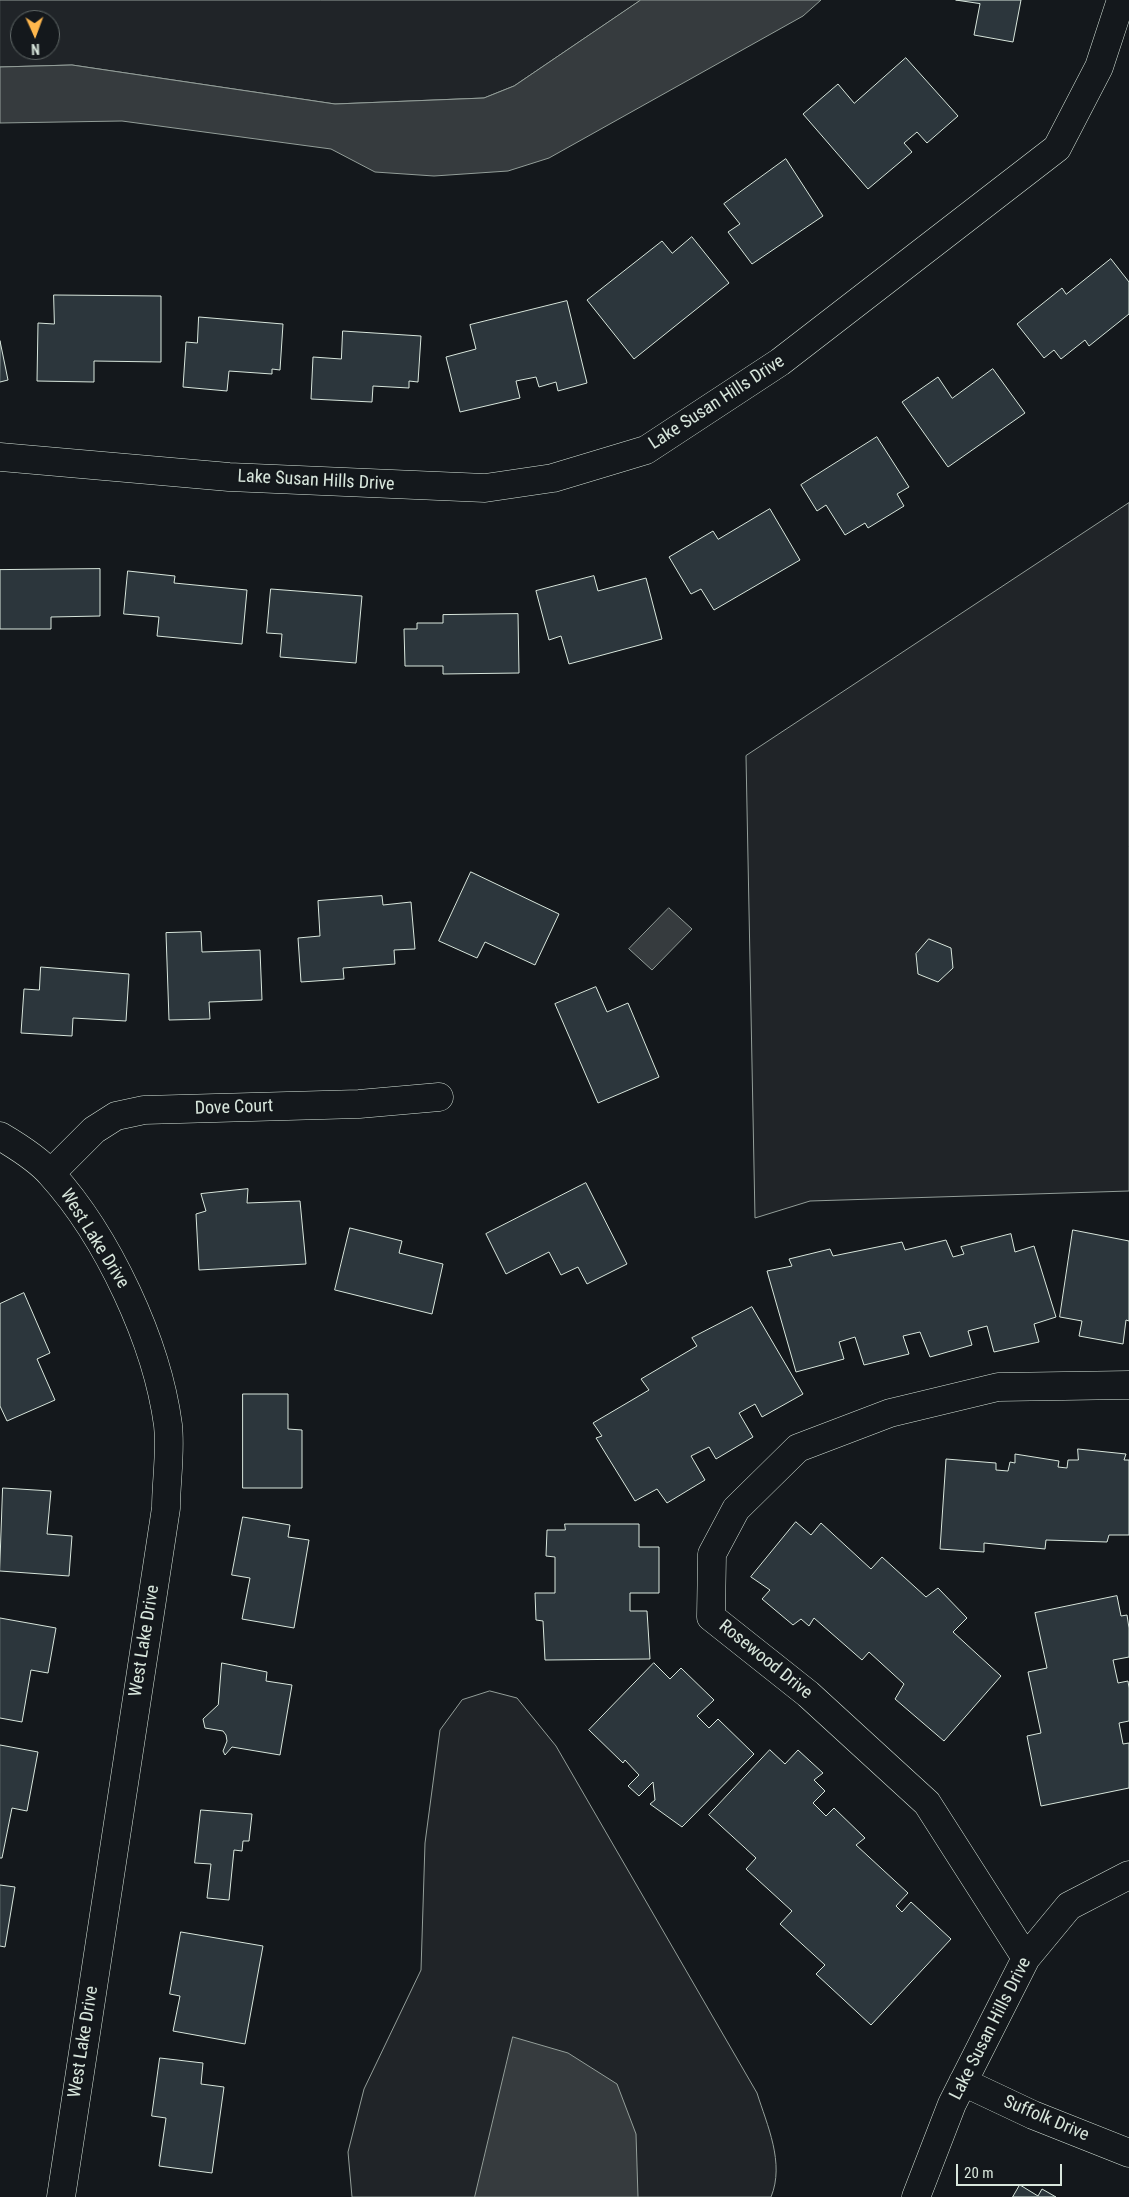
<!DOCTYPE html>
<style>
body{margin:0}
#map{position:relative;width:1129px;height:2197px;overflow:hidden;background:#14181c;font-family:"Roboto Condensed",sans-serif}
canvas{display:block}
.north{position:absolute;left:10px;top:10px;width:50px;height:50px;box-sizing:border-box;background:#14181c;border:1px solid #626a69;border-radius:50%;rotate:178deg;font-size:14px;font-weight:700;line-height:20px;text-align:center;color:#d8e6dc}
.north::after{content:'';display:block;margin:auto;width:18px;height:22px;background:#ffb74d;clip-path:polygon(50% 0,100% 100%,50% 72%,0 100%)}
.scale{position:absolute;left:956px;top:2164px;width:106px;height:22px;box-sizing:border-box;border:2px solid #d8e6dc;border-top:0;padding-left:6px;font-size:15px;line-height:18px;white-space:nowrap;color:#d8e6dc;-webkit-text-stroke:4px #14181c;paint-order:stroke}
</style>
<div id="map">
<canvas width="1129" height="2197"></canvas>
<div class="north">N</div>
<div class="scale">20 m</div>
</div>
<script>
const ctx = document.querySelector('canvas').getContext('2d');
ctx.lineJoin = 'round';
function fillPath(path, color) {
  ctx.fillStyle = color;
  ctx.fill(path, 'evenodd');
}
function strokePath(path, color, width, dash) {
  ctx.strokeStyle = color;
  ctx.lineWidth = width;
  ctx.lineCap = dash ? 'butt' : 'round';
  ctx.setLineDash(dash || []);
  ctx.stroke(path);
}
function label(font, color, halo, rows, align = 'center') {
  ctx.font = font + ' "Roboto Condensed",sans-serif';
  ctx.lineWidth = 4;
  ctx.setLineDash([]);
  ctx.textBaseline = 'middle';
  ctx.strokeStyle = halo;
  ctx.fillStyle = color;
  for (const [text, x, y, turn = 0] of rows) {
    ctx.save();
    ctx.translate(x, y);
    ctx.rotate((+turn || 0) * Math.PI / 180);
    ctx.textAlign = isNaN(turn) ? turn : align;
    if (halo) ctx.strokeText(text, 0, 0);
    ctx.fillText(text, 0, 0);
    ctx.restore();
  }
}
const green = new Path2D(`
 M0,0H641L514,86L484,98L335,104L72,65L0,67ZM20,20H50V50H20Z
 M1129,503V1191L810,1201L755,1218L746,756Z
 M490,1691L517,1698L556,1746L757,2093C767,2125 785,2163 771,2197H352L348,2152L364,2089L421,1970L425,1843L440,1730L462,1700Z`);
fillPath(green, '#202428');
strokePath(green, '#939e99', 1);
const water = new Path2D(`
 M641,0H821L803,16L549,158L508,171L434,176L375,172L331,149L122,121L0,123V67L72,65L335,104L484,98L514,86Z
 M669,908L692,929L652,970L629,949Z
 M513,2037L568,2053L617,2084L636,2134L638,2197H475Z`);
fillPath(water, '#363b3e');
strokePath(water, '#939e99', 1);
const building = new Path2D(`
 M956,0H1021L1013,42L974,35L980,4Z
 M906,58L958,116L927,143L917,132L904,143L912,152L868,189L803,114L838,84L854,103Z
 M786,159L823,216L752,264L728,232L740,224L724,204Z
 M692,237L729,283L634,359L587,300L662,241L672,253Z
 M1111,259L1129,282V314L1089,346L1085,340L1061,359L1054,350L1044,358L1017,324L1062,288L1066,294Z
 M54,295L161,296V362L94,361V382L37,381L38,323L54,324Z
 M567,301L587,383L558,391L556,382L539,387L536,377L516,381L520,398L460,412L446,357L476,349L470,325Z
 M199,317L283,324L280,370L272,369V374L229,371L227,391L183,387L186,342L197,343Z
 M343,331L421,336L418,382L409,381V388L373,386L372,402L311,399L313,357L341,359Z
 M0,341L8,380L0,382Z
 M993,369L1025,413L948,467L902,402L938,377L952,398Z
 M877,437L909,487L897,494L904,506L868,528L865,523L845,535L826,505L817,511L801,485Z
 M770,509L800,560L714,610L701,589L691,594L669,557L713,531L718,539Z
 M100,569V616L51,617V629H0V570Z
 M128,571L175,576L174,583L247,590L242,644L157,636L159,617L124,614Z
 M594,576L598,591L646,578L662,639L569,664L561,636L549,640L536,591Z
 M271,589L362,596L356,663L280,657L282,634L267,633Z
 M518,614L519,673L443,674V666H405L404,629H417V623H443V615Z
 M471,872L559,914L535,965L485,942L477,958L439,941Z
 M382,896L383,905L411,902L415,949L394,950L395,964L343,968L344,979L301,982L298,938L320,936L318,901Z
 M201,932L202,952L260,950L262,1000L209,1002L210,1019L169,1020L166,933Z
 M929,939L951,948L953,968L938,982L918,974L916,954Z
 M41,967L129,974L126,1021L73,1018L72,1036L21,1033L24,989L39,990Z
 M596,987L607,1012L628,1003L659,1077L598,1103L555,1004Z
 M586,1183L627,1264L587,1284L578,1267L561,1275L549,1252L506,1274L486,1234Z
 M248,1189L247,1203L300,1201L306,1264L199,1270L196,1214L206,1211L201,1194Z
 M350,1228L402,1241L399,1253L443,1264L432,1314L335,1290Z
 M1073,1230L1129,1241V1321L1126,1320L1123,1344L1079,1336L1082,1321L1060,1317Z
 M1011,1234L1015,1252L1034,1246L1056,1317L1034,1324L1039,1342L994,1352L987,1326L968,1331L972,1345L930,1357L920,1332L903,1336L909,1354L864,1365L855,1337L839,1342L844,1359L796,1372L767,1271L792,1266L789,1259L830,1249L833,1256L902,1242L905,1250L946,1240L953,1257L964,1254L961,1247Z
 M24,1293L50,1353L37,1359L55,1400L7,1421L0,1406V1304Z
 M752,1307L803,1394L762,1417L755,1404L739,1413L753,1437L716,1459L709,1447L691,1456L705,1480L667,1503L657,1489L635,1501L596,1438L602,1436L593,1423L649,1390L641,1379L697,1346L692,1338Z
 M243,1394H288V1429L302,1430V1488H243Z
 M1078,1449L1126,1454L1124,1460H1129V1535H1109L1107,1542L1046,1540L1045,1549L984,1543V1552L940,1549L946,1459L996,1463V1470L1008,1471L1010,1462L1015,1463V1454L1059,1461L1058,1467L1067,1468L1068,1460H1078Z
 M3,1488L51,1491L47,1534L72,1536L69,1576L0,1571Z
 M243,1517L290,1525L288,1537L309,1540L294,1628L242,1619L250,1578L232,1575Z
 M796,1522L811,1535L821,1523L871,1569L882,1557L926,1597L938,1588L967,1618L953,1632L1001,1676L944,1741L895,1699L904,1684L869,1652L862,1660L814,1618L809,1626L801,1619L793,1625L762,1599L770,1590L751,1577Z
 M565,1524H639V1547H659V1593H630V1611H647L650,1659L545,1660L543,1621L536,1620L535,1593H555V1557L546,1556L547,1530H565Z
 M1117,1596L1121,1616L1127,1615L1129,1628V1657L1113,1660L1118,1683L1128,1681L1129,1688V1721L1119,1723L1123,1744L1129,1743V1788L1041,1806L1027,1736L1041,1733L1028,1672L1047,1668L1035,1613Z
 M0,1618L56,1628L48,1673L31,1670L22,1722L0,1718Z
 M222,1663L267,1672L266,1681L292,1685L280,1755L232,1747L225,1755L223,1751L227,1741L226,1735L223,1731L205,1728L203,1719L218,1705Z
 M654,1663L670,1679L681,1668L714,1700L697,1716L709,1728L718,1719L754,1754L682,1827L650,1804L655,1800L653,1782L639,1796L628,1786L639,1775L625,1760L623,1763L589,1730Z
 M0,1745L38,1752L27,1811L12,1808L2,1858H0Z
 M770,1750L785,1764L798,1750L823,1773L814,1780L825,1791L813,1803L826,1816L834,1808L865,1838L856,1845L908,1893L896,1906L902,1912L911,1902L951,1939L871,2025L816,1974L825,1965L780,1924L792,1911L746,1869L756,1858L709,1815Z
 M201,1810L252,1814L249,1841H243L242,1851L234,1850L229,1900L207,1898L211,1864L195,1863Z
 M0,1885L15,1887L5,1947L0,1946Z
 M181,1932L263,1946L245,2044L173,2031L180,1996L170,1994Z
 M160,2058L203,2063L201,2084L224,2087L212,2173L159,2166L166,2118L152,2116Z
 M1020,2185L1038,2196L1042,2189L1056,2197H1013Z`);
fillPath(building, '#2c363c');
strokePath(building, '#d8e6dc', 1);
const street = new Path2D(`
 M0,457L229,477L485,488L553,478L646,450L780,362L1057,148L1099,67L1121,0
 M0,1136C17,1146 38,1159 51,1174C108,1237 157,1342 168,1425C171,1452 166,1482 166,1508L61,2197
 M51,1173L94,1130L116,1116L144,1110L359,1104L439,1097
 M1026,1958L927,1803L808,1694L711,1617L712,1554L736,1509L798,1448L890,1413L998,1387L1129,1385
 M963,2082L1033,2115L1129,2153
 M916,2197L952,2104L1026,1958L1069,1906L1129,1875`);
strokePath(street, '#d8e6dc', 29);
strokePath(street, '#14181c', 28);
label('18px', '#d8e6dc', '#14181c', [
 ["Lake Susan Hills Drive",717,403,-33],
 ["Lake Susan Hills Drive",316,481,3],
 ["Dove Court",234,1108,-2],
 ["West Lake Drive",94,1239,58],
 ["West Lake Drive",145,1641,-81],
 ["Rosewood Drive",765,1660,39],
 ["Lake Susan Hills Drive",991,2029,-63],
 ["West Lake Drive",84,2042,-81],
 ["Suffolk Drive",1046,2119,23]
]);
</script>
